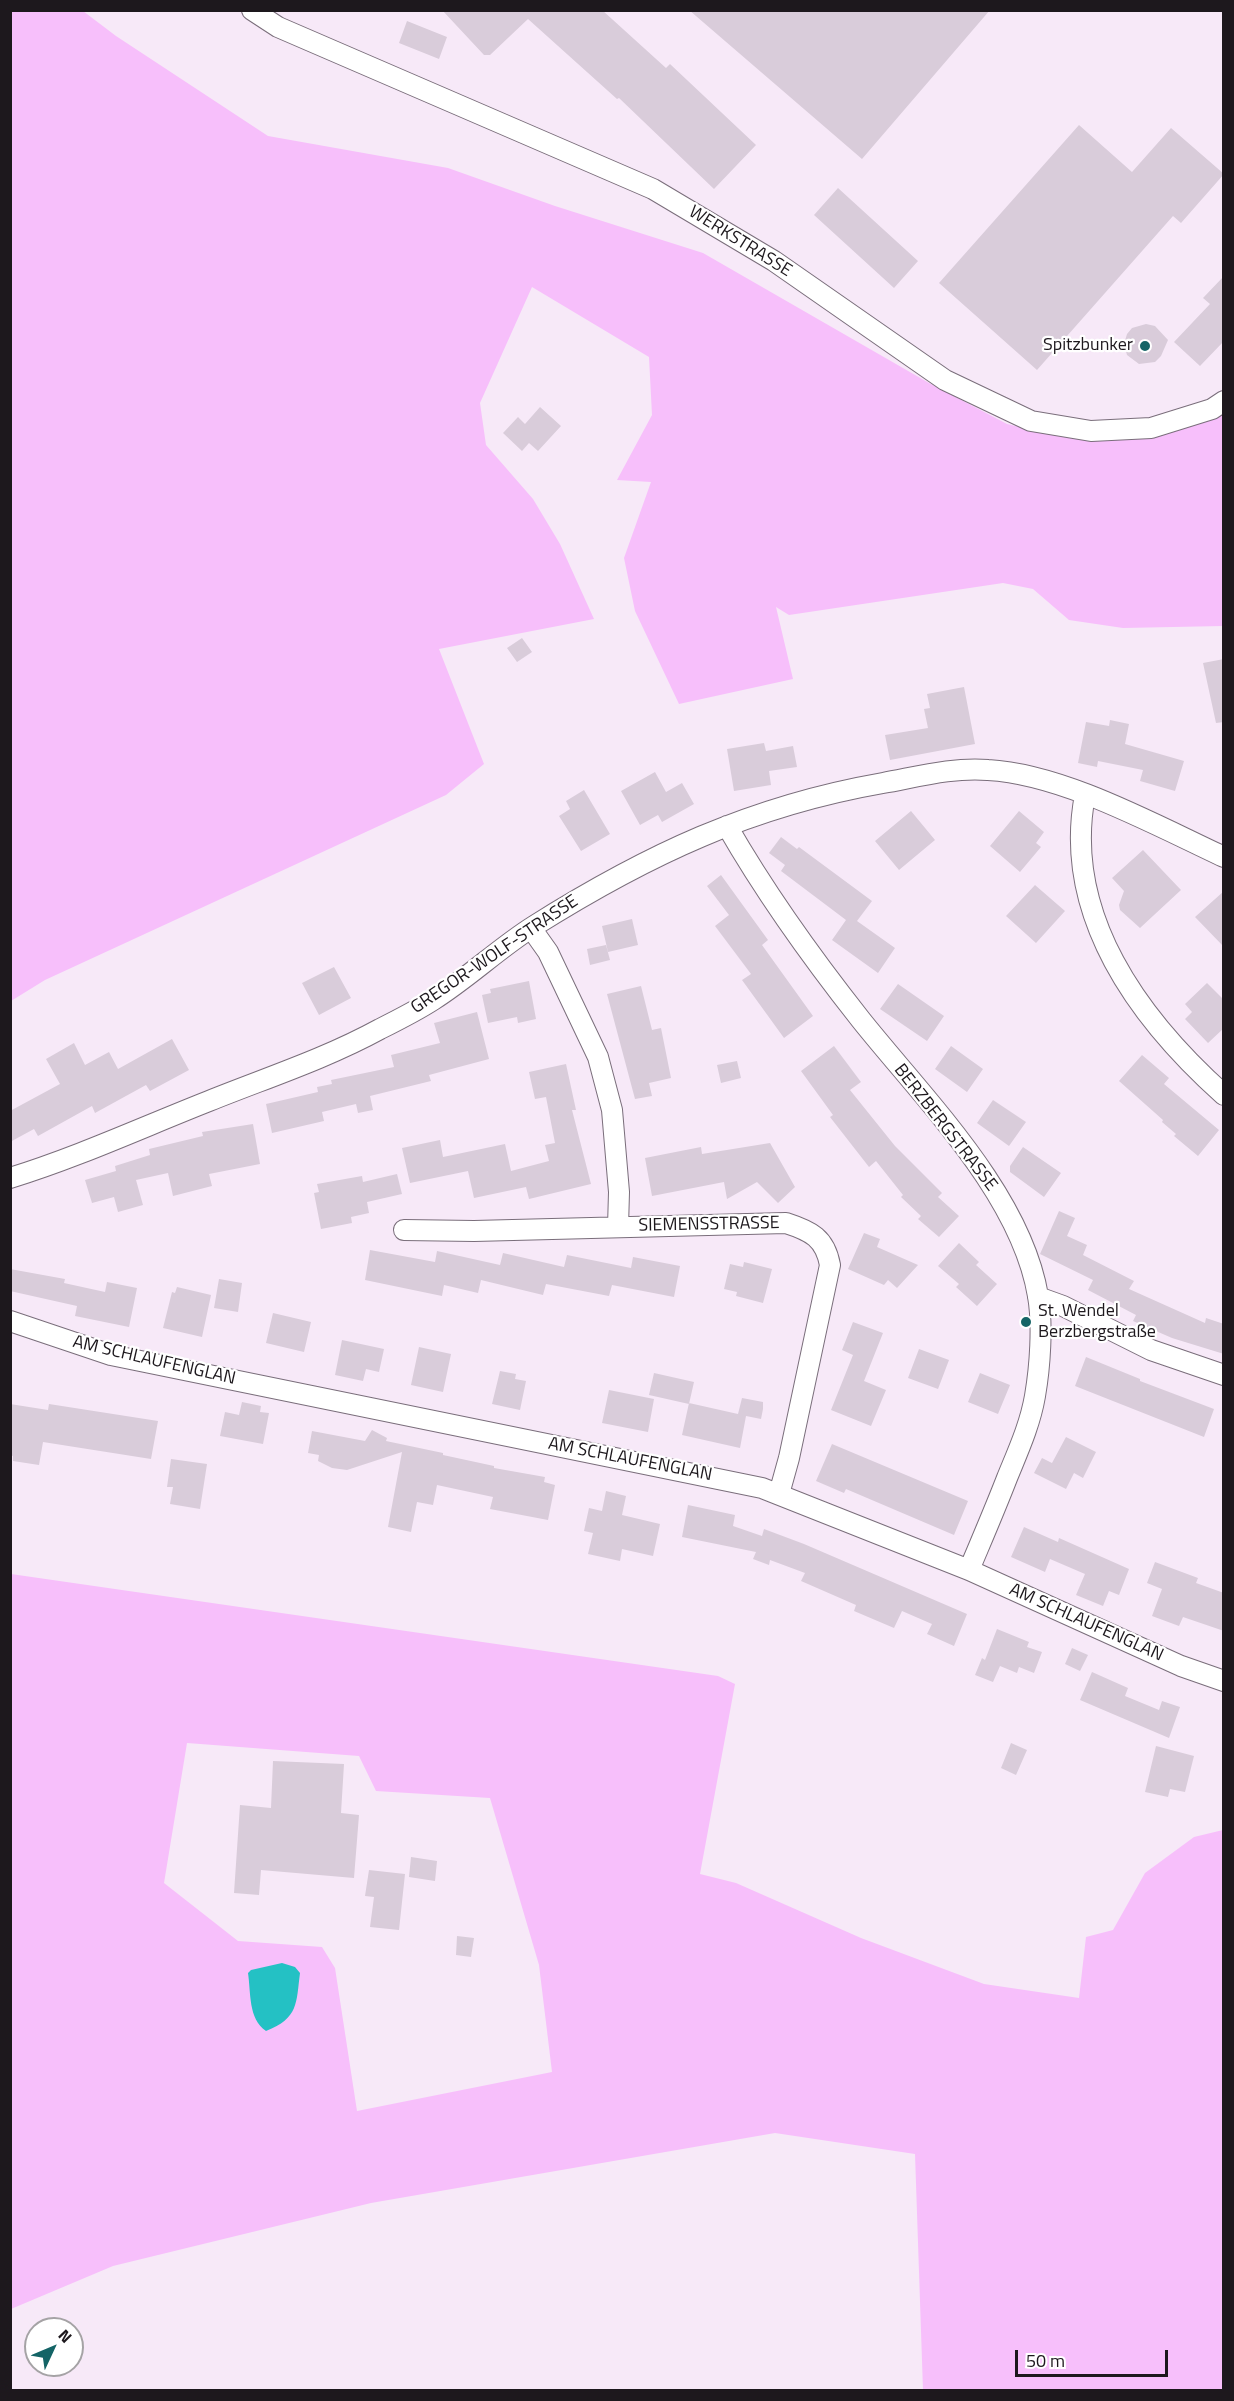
<!DOCTYPE html>
<meta charset="utf-8">
<style>
body{margin:0}
#map{position:relative;width:1234px;height:2401px;overflow:hidden;background:#f7e9f8;font-family:"Titillium Web",sans-serif}
canvas{display:block}
.frame{position:absolute;inset:0;border:12px solid #1d181d;pointer-events:none}
.north{position:absolute;left:24px;top:2317px;width:60px;height:60px;box-sizing:border-box;background:#fff;border:2px solid #a5a3a5;border-radius:50%;rotate:46deg;font-size:16px;font-weight:700;line-height:24px;text-align:center;color:#1d181d}
.north::after{content:'';display:block;margin:auto;width:21px;height:27px;background:#146466;clip-path:polygon(50% 0,100% 100%,50% 72%,0 100%)}
.scale{position:absolute;left:1015px;top:2350px;width:153px;height:27px;box-sizing:border-box;border:3px solid #1d181d;border-top:0;padding-left:8px;font-size:18px;line-height:21px;white-space:nowrap;color:#1d181d;-webkit-text-stroke:4px #fff;paint-order:stroke}
</style>
<div id="map">
<canvas width="1234" height="2401"></canvas>
<div class="frame"></div>
<div class="north">N</div>
<div class="scale">50 m</div>
</div>
<script>
const ctx = document.querySelector('canvas').getContext('2d');
ctx.lineJoin = 'round';
function fillPath(path, color) {
  ctx.fillStyle = color;
  ctx.fill(path, 'evenodd');
}
function strokePath(path, color, width, dash) {
  ctx.strokeStyle = color;
  ctx.lineWidth = width;
  ctx.lineCap = dash ? 'butt' : 'round';
  ctx.setLineDash(dash || []);
  ctx.stroke(path);
}
function label(font, color, halo, rows, align = 'center') {
  ctx.font = font + ' "Titillium Web",sans-serif';
  ctx.lineWidth = 4.5;
  ctx.setLineDash([]);
  ctx.textBaseline = 'middle';
  ctx.strokeStyle = halo;
  ctx.fillStyle = color;
  for (const [text, x, y, turn = 0] of rows) {
    ctx.save();
    ctx.translate(x, y);
    ctx.rotate((+turn || 0) * Math.PI / 180);
    ctx.textAlign = isNaN(turn) ? turn : align;
    if (halo) ctx.strokeText(text, 0, 0);
    ctx.fillText(text, 0, 0);
    ctx.restore();
  }
}
fillPath(new Path2D(`
 M11,11H83L116,36L268,136L448,168L555,206L703,253L929,383L1007,424L1062,437L1143,435L1223,414V626L1123,628L1069,620L1033,589L1003,583L789,615L776,607L793,679L679,704L635,611L624,558L651,482L617,480L652,415L649,357L532,287L480,403L486,445L533,499L560,544L594,619L439,649L484,764L446,795L45,980L11,1001Z
 M11,1574L718,1676L735,1684L700,1874L736,1883L861,1938L984,1984L1079,1998L1086,1937L1113,1930L1145,1873L1194,1837L1223,1830V2390H923L915,2154L775,2133L371,2203L113,2266L11,2309ZM187,1743L359,1756L376,1791L490,1798L539,1965L552,2072L357,2111L335,1968L322,1947L238,1941L164,1883Z`), '#f7bffb');
fillPath(new Path2D(`
 M282,1963L295,1967L300,1973C296,2003 299,2018 266,2031C248,2019 251,1992 248,1973L251,1970Z`), '#24c1c4');
fillPath(new Path2D(`
 M442,10H602L666,68L670,64L756,145L714,189L619,98L617,99L528,19L490,55H484Z
 M689,10H990L862,159Z
 M407,21L447,37L439,59L399,43Z
 M1079,125L1132,172L1171,128L1224,174L1181,223L1173,216L1037,370L939,283Z
 M838,188L918,261L894,288L814,215Z
 M1224,276V341L1200,366L1174,342L1210,304L1203,298Z
 M1146,324L1155,326L1168,340L1161,356L1155,362L1139,364L1127,355L1124,344L1127,334L1132,328Z
 M540,407L561,426L538,451L529,443L522,451L503,433L518,417L525,424Z
 M522,638L532,652L517,662L507,648Z
 M1224,659V722L1216,723L1203,663Z
 M964,687L975,744L890,760L885,735L928,728L924,709L930,708L927,694Z
 M1110,720L1129,724L1125,744L1184,761L1175,791L1140,781L1143,770L1098,761L1097,767L1078,763L1086,722L1109,726Z
 M764,743L766,751L793,746L797,767L769,771L771,785L734,791L727,749Z
 M655,772L666,792L682,783L694,804L662,822L658,815L640,825L621,791Z
 M584,790L610,834L581,851L559,816L570,809L566,801Z
 M911,811L935,840L899,870L875,841Z
 M1019,811L1044,832L1036,843L1041,847L1020,872L990,846Z
 M781,837L797,849L799,847L872,901L857,921L895,948L878,973L832,940L846,920L781,871L785,865L769,853Z
 M1143,850L1181,890L1140,928L1120,910L1119,905L1124,891L1112,878Z
 M721,875L768,940L762,945L813,1016L784,1038L742,980L751,974L715,926L729,915L707,886Z
 M1035,885L1065,911L1036,943L1006,916Z
 M1224,891V947L1195,917Z
 M632,919L638,945L608,952L602,926Z
 M606,945L610,960L590,965L587,949Z
 M334,967L351,998L319,1015L302,983Z
 M529,981L536,1019L518,1023L517,1017L488,1023L482,995L491,993L490,989Z
 M1207,983L1224,1000V1028L1208,1043L1185,1019L1192,1012L1185,1004Z
 M898,984L944,1016L927,1041L880,1009Z
 M641,986L652,1030L661,1028L671,1078L649,1083L652,1096L635,1099L607,994Z
 M477,1012L489,1059L429,1075L431,1081L370,1096L373,1110L358,1113L356,1104L322,1112L324,1121L272,1133L266,1104L318,1092L317,1087L332,1084L331,1080L394,1067L391,1055L440,1043L434,1023Z
 M172,1039L189,1070L150,1091L146,1085L95,1113L92,1106L38,1136L34,1129L10,1142V1111L60,1084L46,1059L74,1043L85,1065L109,1052L118,1069Z
 M834,1046L861,1082L850,1090L895,1146L942,1193L938,1197L959,1216L939,1237L918,1219L921,1216L901,1197L903,1195L876,1161L869,1167L830,1117L833,1115L801,1071Z
 M951,1046L983,1069L967,1092L935,1069Z
 M1142,1055L1169,1078L1164,1084L1219,1130L1198,1156L1174,1136L1176,1134L1162,1122L1163,1120L1119,1081Z
 M737,1061L741,1078L721,1083L717,1065Z
 M566,1064L576,1110H572L591,1184L529,1199L526,1187L474,1198L468,1171L410,1183L402,1148L440,1140L443,1157L505,1144L511,1171L549,1161L545,1145L555,1143L546,1097L535,1099L529,1072Z
 M993,1100L1026,1122L1009,1146L977,1123Z
 M253,1124L260,1164L209,1174L212,1186L173,1196L168,1173L136,1180L143,1205L118,1212L114,1197L92,1203L85,1180L116,1171L115,1166L150,1155L149,1149L203,1136L202,1132Z
 M770,1143L795,1187L778,1203L757,1182L727,1199L724,1182L652,1196L645,1158L701,1147L702,1154Z
 M1023,1147L1061,1173L1044,1197L1010,1172V1166Z
 M397,1174L402,1194L367,1202L369,1213L351,1217L352,1223L321,1229L314,1193L319,1192L317,1184L362,1176L363,1182Z
 M1059,1211L1075,1218L1067,1236L1087,1245L1083,1255L1134,1281L1129,1289L1205,1323L1206,1318L1224,1324V1354L1172,1338L1133,1321L1136,1315L1088,1290L1093,1280L1040,1254Z
 M864,1233L880,1239L877,1247L918,1265L897,1288L888,1280L884,1285L848,1269Z
 M959,1243L979,1262L976,1265L997,1284L977,1306L956,1287L959,1284L938,1266Z
 M370,1250L435,1262L437,1251L500,1265L503,1253L564,1267L567,1255L631,1268L633,1257L680,1266L674,1297L612,1285L609,1296L546,1284L543,1295L481,1280L478,1293L444,1285L442,1296L365,1280Z
 M744,1262L772,1269L763,1303L736,1296L737,1292L724,1289L730,1264L743,1267Z
 M10,1269L65,1279L64,1283L105,1292L107,1282L137,1288L129,1327L75,1316L77,1306L10,1291Z
 M219,1279L242,1283L238,1312L214,1308Z
 M177,1287L211,1295L202,1337L163,1328L172,1292L175,1293Z
 M273,1313L311,1322L304,1352L266,1343Z
 M853,1322L883,1333L864,1381L886,1390L871,1426L831,1410L853,1355L842,1350Z
 M342,1340L384,1349L379,1372L366,1369L363,1381L335,1375Z
 M419,1347L451,1354L443,1392L411,1385Z
 M919,1349L949,1360L938,1389L908,1378Z
 M1086,1357L1140,1379V1381L1214,1409L1204,1437L1075,1386Z
 M500,1371L516,1374L515,1379L526,1381L520,1410L492,1404Z
 M654,1373L694,1382L689,1404L649,1395Z
 M980,1373L1010,1385L998,1414L968,1402Z
 M609,1390L654,1399L648,1432L602,1423Z
 M742,1398L763,1402V1409L761,1419L746,1416L740,1448L682,1435L689,1403L738,1414Z
 M242,1402L261,1406L260,1412L269,1413L263,1444L220,1436L225,1412L239,1415Z
 M10,1404L48,1410L49,1404L158,1421L151,1459L43,1442L39,1465L13,1461V1456L10,1455Z
 M372,1430L387,1438L386,1441L443,1453V1455L494,1466V1468L545,1477L544,1482L555,1485L548,1520L490,1509L493,1497L437,1485L433,1505L417,1502L411,1532L388,1527L402,1452L347,1470L332,1468L318,1461L319,1455L308,1453L312,1431L365,1441Z
 M1066,1437L1096,1452L1083,1478L1074,1473L1066,1489L1034,1473L1042,1458L1052,1463Z
 M832,1444L968,1501L954,1535L846,1489L844,1493L816,1481Z
 M171,1459L207,1464L200,1509L170,1504L173,1487H167Z
 M606,1491L626,1496L622,1515L660,1524L653,1556L622,1549L620,1561L588,1554L593,1533L584,1531L589,1508L602,1511Z
 M688,1505L735,1515L733,1526L762,1536L764,1529L804,1544L967,1614L954,1646L927,1634L932,1624L902,1611L894,1628L854,1611L856,1605L801,1581L805,1573L770,1560L769,1565L753,1559L756,1552L682,1537Z
 M1024,1527L1058,1542L1059,1538L1129,1569L1119,1595L1109,1591L1103,1606L1076,1595L1085,1574L1050,1559L1045,1572L1011,1557Z
 M1155,1562L1198,1578L1196,1583L1224,1593V1631L1183,1617L1179,1626L1152,1616L1162,1589L1147,1583Z
 M997,1629L1029,1642L1027,1647L1042,1652L1034,1673L1019,1667L1017,1673L1000,1666L993,1682L975,1675L982,1658L985,1660Z
 M1072,1648L1088,1655L1080,1671L1065,1664Z
 M1092,1672L1128,1688L1125,1696L1159,1710L1162,1701L1180,1707L1169,1738L1080,1700Z
 M1011,1743L1027,1750L1016,1775L1001,1768Z
 M1156,1746L1194,1756L1185,1792L1170,1789L1168,1797L1145,1792Z
 M273,1761L344,1764L341,1813L359,1815L354,1878L261,1870L259,1895L234,1893L240,1805L271,1808Z
 M411,1857L437,1861L435,1881L409,1877Z
 M369,1870L405,1874L399,1930L370,1927L374,1897L365,1896Z
 M457,1936L474,1938L471,1957L456,1955Z`), '#d9ccda');
const street = new Path2D(`
 M252,10L278,27L653,189L774,261L945,380L1031,421L1091,431L1151,428L1212,409L1224,401
 M1085,795C1062,915 1139,1019 1224,1095
 M727,826C766,894 812,958 861,1020C924,1099 1021,1194 1038,1296C1043,1325 1040,1367 1035,1396C1030,1425 1018,1451 1007,1478C995,1509 982,1539 969,1570
 M531,928L548,952L598,1057L612,1110L619,1192L618,1227
 M10,1178C78,1157 143,1127 209,1101C266,1078 325,1059 380,1029C398,1020 416,1011 433,1000C468,978 499,948 534,926C647,855 751,806 883,783C917,777 953,767 988,770C1063,774 1155,825 1224,857
 M404,1230L474,1231L786,1223C811,1231 825,1238 830,1265L789,1458L779,1494
 M1038,1297L1063,1306L1151,1350L1224,1375
 M10,1321L111,1355L762,1488L969,1570L1181,1666L1224,1681`);
strokePath(street, '#7a6e7b', 22);
strokePath(street, '#fff', 20);
for (const [x, y, r, color] of [
 [1145,346,6,"#146466"],
 [1026,1322,6,"#146466"]
]) {
  const dot = new Path2D();
  dot.arc(x, y, r, 0, 2 * Math.PI);
  ctx.fillStyle = color;
  ctx.fill(dot);
  strokePath(dot, '#fff', 2);
}
label('18px', '#1d181d', '#fff', [
 ["WERKSTRASSE",740,242,32],
 ["GREGOR-WOLF-STRASSE",495,955,-34],
 ["BERZBERGSTRASSE",945,1128,52],
 ["SIEMENSSTRASSE",709,1225,-1],
 ["AM SCHLAUFENGLAN",154,1361,13],
 ["AM SCHLAUFENGLAN",630,1460,11],
 ["AM SCHLAUFENGLAN",1086,1623,24]
]);
label('18px', '#1d181d', '#fff', [
 ["Spitzbunker",1133,346],
 ["St. Wendel",1038,1312,"left"],
 ["Berzbergstraße",1038,1333,"left"]
], 'right');
</script>
